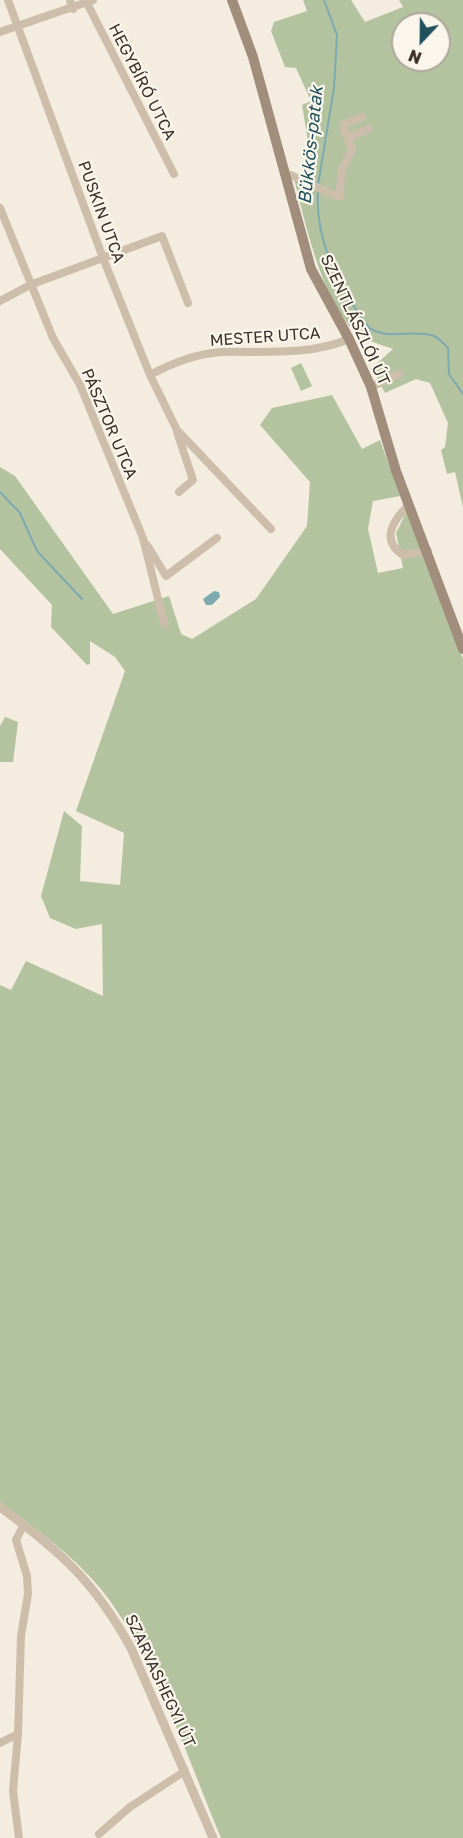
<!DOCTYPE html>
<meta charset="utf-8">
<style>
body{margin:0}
#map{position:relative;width:463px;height:1838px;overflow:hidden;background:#f3ecdf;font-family:"Golos Text",sans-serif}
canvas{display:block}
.north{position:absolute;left:391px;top:12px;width:60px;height:60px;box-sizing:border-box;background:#fbf6ec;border:2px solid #aea79e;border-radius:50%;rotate:202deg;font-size:16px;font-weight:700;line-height:24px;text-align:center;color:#3a312a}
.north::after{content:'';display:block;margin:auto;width:21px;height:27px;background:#1e515c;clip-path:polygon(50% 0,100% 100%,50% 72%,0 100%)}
</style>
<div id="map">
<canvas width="463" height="1838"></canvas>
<div class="north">N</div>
</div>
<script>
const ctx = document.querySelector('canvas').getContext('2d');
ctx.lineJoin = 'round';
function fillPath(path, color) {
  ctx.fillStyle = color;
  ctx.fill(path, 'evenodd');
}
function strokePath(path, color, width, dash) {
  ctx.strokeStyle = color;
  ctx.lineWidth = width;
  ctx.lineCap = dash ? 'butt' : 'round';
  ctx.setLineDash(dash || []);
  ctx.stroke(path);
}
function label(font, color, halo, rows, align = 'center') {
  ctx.font = font + ' "Golos Text",sans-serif';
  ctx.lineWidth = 4.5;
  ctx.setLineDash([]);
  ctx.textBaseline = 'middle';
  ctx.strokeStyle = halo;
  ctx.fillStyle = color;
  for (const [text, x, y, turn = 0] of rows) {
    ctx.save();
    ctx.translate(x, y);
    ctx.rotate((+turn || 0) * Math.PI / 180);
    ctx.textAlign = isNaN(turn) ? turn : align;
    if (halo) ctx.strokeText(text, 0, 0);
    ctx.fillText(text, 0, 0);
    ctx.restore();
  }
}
fillPath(new Path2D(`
 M303,0H351L365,22L403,7L399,0H463V507L455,472L447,474L441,450L445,447L448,423L430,383L416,379L385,393L372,368L393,349C382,345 368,341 359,335C323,307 305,221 294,179L296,176L310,173L312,165L302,105L311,101L296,68L285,67L271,31L274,22L307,11ZM403,24H439V60H403Z
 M301,363L312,386L301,391L291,368Z
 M332,395L362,449L380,440L400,496L373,501L368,529L378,573L403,568L396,533L407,511L463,659V1838H221C187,1757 155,1656 100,1588C72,1554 35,1529 0,1502V985L11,990L26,961L103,996L102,924L76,929L50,918L41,896L64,811L82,826L80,881L120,885L124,833L76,811L125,671L115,657L90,641V664L87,665L51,627L52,605L0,549V467L15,476L113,614L169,596L181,634L192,639L256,599L307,526L310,482L260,425L272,408Z
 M5,717L18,722L13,762H0V726Z`), '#b3c39f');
fillPath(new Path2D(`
 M214,591L219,592L220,597L212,605H206L203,599Z`), '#7ea9b1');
strokePath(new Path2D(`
 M318,185L334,88L337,35L324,0
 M318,191C315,235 333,275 357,311C361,316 365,325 371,329C391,340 413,329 434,336C439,338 444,344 448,348L449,374L463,394
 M0,492L20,513L37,551L82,599`), '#7ea9b1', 2);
strokePath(new Path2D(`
 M8,0L103,258L150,375L177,430L271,529
 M70,0L73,9
 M87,3L174,174
 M0,32L93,0
 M348,138L368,129
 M288,176L291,175L336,196H340L341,171L352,150L344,128L345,124L362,117
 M0,208L53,338L80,385L143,538L164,623
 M0,301L30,285L162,236L188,303
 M150,375C172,363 195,354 221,352C263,351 309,356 349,339
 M371,387L399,374
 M177,432L193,480L179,492
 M409,505C393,520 380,540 403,555L428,551
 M147,545L166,576L217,538
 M0,1743L18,1734
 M99,1834L130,1807L185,1771
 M19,1838L13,1791L18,1734L21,1636L28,1594L27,1576L16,1540L24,1524`), '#ccbeab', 8);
strokePath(new Path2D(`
 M0,1507C61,1552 94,1581 131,1648L213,1838`), '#ccbeab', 9);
strokePath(new Path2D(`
 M232,0L253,57L311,269L349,339L371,387L396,471L463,649`), '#a08d7c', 10);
label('16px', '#3a312a', '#fbf6ec', [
 ["HEGYBÍRÓ UTCA",142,82,63],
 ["PUSKIN UTCA",101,212,70],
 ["SZENTLÁSZLÓI ÚT",355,320,65],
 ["MESTER UTCA",265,337,-4],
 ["PÁSZTOR UTCA",109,424,67],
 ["SZARVASHEGYI ÚT",160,1681,65]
]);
label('italic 18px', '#1e515c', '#fbf6ec', [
 ["Bükkös-patak",311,145,-84]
]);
</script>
